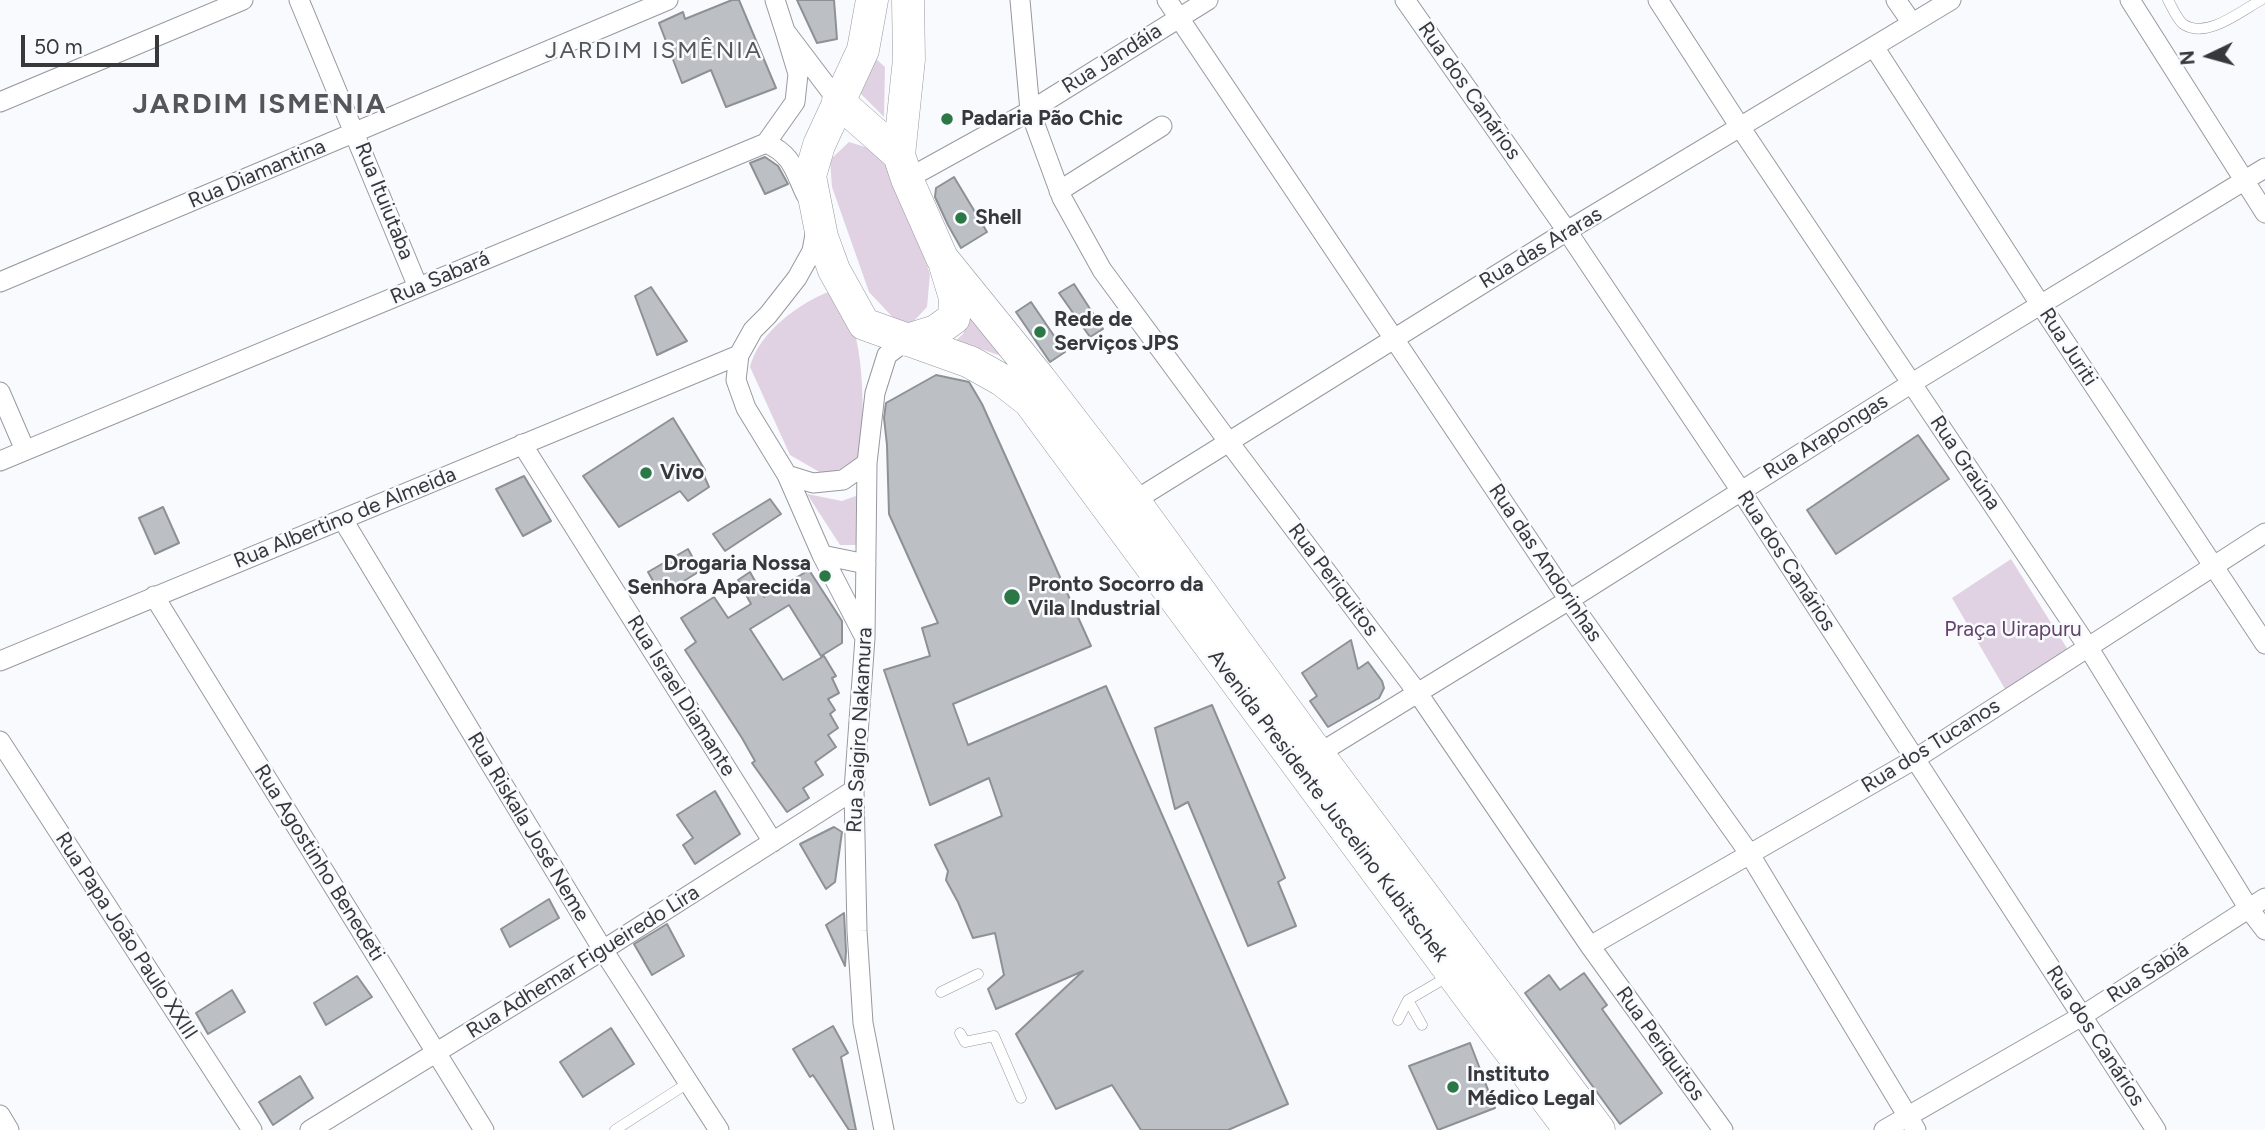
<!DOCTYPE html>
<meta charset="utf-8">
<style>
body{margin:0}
#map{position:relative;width:2265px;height:1130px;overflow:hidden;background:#f8fafe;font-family:Figtree,sans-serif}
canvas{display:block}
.north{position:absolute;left:2174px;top:21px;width:70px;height:70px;-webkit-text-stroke:5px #f8fafe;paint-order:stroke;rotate:265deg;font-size:19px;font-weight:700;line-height:28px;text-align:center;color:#37383a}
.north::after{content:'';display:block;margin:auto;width:24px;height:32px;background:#37383a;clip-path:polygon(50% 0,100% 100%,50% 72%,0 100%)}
.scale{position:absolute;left:21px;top:35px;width:138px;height:32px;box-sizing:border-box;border:4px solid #37383a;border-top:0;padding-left:9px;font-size:21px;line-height:24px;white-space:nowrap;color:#37383a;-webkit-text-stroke:5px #f8fafe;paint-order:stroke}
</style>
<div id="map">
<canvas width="2265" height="1130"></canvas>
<div class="north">N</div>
<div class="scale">50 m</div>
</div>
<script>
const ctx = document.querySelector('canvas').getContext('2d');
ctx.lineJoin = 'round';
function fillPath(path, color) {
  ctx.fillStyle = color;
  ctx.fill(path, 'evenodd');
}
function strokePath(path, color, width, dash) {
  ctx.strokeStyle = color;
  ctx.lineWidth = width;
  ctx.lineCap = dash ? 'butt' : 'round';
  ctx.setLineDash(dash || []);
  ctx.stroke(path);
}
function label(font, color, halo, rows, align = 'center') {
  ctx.font = font + ' Figtree,sans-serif';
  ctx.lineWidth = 5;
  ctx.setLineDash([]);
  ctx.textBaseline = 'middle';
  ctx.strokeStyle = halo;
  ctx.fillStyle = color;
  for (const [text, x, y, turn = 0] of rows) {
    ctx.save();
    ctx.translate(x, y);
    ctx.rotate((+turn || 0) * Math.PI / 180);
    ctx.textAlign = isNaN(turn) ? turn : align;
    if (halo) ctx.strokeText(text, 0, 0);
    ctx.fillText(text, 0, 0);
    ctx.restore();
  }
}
fillPath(new Path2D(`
 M876,59L885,67L884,117L856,89Z
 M849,142L875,150L895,176L930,274L927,307L912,323L901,326L869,292L832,187L830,160Z
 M831,291C836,296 841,302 845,308C866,346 863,413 862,455L828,477L790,455L750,367C758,333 800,302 831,291Z
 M973,309L1016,361L975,347L951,345L963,334Z
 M864,493V545H840L807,494L842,501Z
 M2011,559L2070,653L2005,689L1952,598Z`), '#e1d2e3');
const building = new Path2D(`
 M732,0H739L776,88L726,107L711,70L682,83L659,23L683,12L685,19Z
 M797,0H834L837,39L817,43Z
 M765,157L778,166L788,184L765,194L750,163Z
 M954,177L987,232L961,248L948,225L935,197L936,188Z
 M1074,284L1103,329L1090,337L1059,293Z
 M651,287L687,341L657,355L635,296Z
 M1031,302L1065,352L1050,362L1016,312Z
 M936,375L969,382L982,404L1091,646L953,704L968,745L1106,686L1288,1104L1228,1130H1141L1112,1085L1056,1109L1016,1034L1083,971L996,1009L988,989L1004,975L995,933L973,938L958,902L946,880L948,871L935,845L1002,816L989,778L930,805L884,670L930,656L922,628L938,623L889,514L887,445L884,418L886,403Z
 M673,418L705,470V478L709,487L688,501L680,491L619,527L583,476Z
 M1918,435L1949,479L1836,554L1807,510Z
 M524,476L551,521L523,536L496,489Z
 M770,499L781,514L725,551L713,534Z
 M163,507L179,543L155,554L139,518Z
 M688,549L700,571L661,595L648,572Z
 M809,570L842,621V643L821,656L789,605L750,629L783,680L824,656L836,676L832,678L839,693L828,699L835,710L830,714L838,728L828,735L836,747L815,762L823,775L803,788L809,798L787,812L752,763L755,761L742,738L685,650L696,642L681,618L714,597L728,618L751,604L738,580L750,572L764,597Z
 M1351,640L1358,669L1368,662L1382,681L1384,688L1379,698L1328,727L1310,701L1317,696L1302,673Z
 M1212,705L1285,878L1278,882L1296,926L1248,946L1188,802L1175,809L1155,728Z
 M715,791L740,834L695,864L683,845L693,838L677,815Z
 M834,827L842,832L835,882L826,889L800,844Z
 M549,899L559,918L510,947L501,929Z
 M844,913L846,951L845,966L826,925Z
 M667,924L684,956L652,975L634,944Z
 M1584,973L1607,1005L1602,1009L1662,1093L1620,1124L1525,993L1549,975L1560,990Z
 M357,976L372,997L326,1025L314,1003Z
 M232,990L245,1012L208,1034L196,1013Z
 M833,1026L848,1053L841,1057L856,1130H849L813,1075L810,1077L793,1049Z
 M611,1028L634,1064L583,1097L560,1062Z
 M1470,1043L1495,1108L1438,1130L1409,1066Z
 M300,1076L313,1098L273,1125L259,1102Z`);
fillPath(building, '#bcc0c4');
strokePath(building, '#8d9196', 2);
const lane = new Path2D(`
 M2168,0C2172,7 2177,19 2183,24C2206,40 2241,11 2261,0
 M941,992L978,974
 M1408,1000L1422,1025
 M1398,1020L1408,1000L1449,976
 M960,1033L965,1042L994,1036L1021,1098
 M615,1130L688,1083`);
const street = new Path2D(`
 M299,0L418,287
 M775,0L785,31L838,101
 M1020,0L1030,111L1062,198L1102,270L1228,441L1417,692L1590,946L1723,1130
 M1167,0L1569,600L1749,853L1916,1130
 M1405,0L1567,231L1741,491L2156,1130
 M1658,0L1740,127L2088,647L2249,909L2265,930
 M1896,0L1912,23
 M2130,0L2265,213
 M1874,47L2040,304L2265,644
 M0,102L243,0
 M766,143C793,155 794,170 806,195
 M907,179L1030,111L1208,0
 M1059,191L1162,126
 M816,229L812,251L797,278L768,315L753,330L739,355L736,380L746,408L787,475L822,555L863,634
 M0,282L668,0
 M0,392L25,450
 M522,444L773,842
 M0,461L766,143L795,102L798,74L785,31
 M787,475L813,483L843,480L867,463
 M1134,501L1567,231L1951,0
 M343,520L603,950L719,1130
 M822,555L866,564
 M154,596L484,1130
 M0,661L739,355
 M0,741L252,1130
 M1318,754L1569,600L1912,383L2265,168
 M1590,946L1915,759L2265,533
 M0,1115L9,1130
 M310,1130L603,950L854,790
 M884,1130L863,1023L857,931L854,790L865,638L867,463L875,393L887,355L907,340
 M1884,1130L2082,1016L2265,898`);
const primary = new Path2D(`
 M872,0L863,50L819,145L810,176L822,237L834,270L864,324L970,362L1002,380L1029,401L1476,1006L1570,1130
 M908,0L909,59L899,155L907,179L942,258L1040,379L1134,501L1318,754L1599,1130
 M838,101L899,155
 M907,340L936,331L954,318L955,298L945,265`);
strokePath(lane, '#97999e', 11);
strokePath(street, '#97999e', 21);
strokePath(primary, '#97999e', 33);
strokePath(lane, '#fff', 10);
strokePath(street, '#fff', 19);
strokePath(primary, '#fff', 32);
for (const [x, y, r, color] of [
 [947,119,7,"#2b7746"],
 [961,218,7,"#2b7746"],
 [1040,332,7,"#2b7746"],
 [646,473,7,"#2b7746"],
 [825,576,7,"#2b7746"],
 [1012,597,9,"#2b7746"],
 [1453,1087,7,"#2b7746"]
]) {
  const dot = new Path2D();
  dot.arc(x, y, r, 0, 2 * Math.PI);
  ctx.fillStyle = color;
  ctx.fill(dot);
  strokePath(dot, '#f8fafe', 2.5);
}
label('21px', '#37383a', '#f8fafe', [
 ["Rua Jandáia",1112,59,-32],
 ["Rua dos Canários",1469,91,55],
 ["Rua Diamantina",257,174,-23],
 ["Rua Ituiutaba",384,201,68],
 ["Rua das Araras",1541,248,-31],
 ["Rua Sabará",440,278,-23],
 ["Rua Juriti",2068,347,57],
 ["Rua Arapongas",1826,437,-32],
 ["Rua Graúna",1965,463,56],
 ["Rua Albertino de Almeida",345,518,-22],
 ["Rua dos Canários",1786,561,57],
 ["Rua das Andorinhas",1545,563,56],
 ["Rua Periquitos",1333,580,53],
 ["Rua Israel Diamante",681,696,58],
 ["Rua Saigiro Nakamura",860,730,-87],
 ["Rua dos Tucanos",1931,746,-32],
 ["Avenida Presidente Juscelino Kubitschek",1328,806,53],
 ["Rua Riskala José Neme",528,827,59],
 ["Rua Agostinho Benedeti",319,863,58],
 ["Rua Papa João Paulo XXIII",126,936,57],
 ["Rua Adhemar Figueiredo Lira",583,962,-32],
 ["Rua Sabiá",2148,973,-33],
 ["Rua dos Canários",2095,1036,57],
 ["Rua Periquitos",1660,1044,54]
]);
label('bold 21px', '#37383a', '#f8fafe', [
 ["Padaria Pão Chic",961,119],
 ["Shell",975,218],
 ["Rede de",1054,320],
 ["Serviços JPS",1054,344],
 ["Vivo",660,473],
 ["Drogaria Nossa",811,564,"right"],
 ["Senhora Aparecida",811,588,"right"],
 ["Pronto Socorro da",1028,585],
 ["Vila Industrial",1028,609],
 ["Instituto",1467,1075],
 ["Médico Legal",1467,1099]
], 'left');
label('21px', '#634469', '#f8fafe', [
 ["Praça Uirapuru",2013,630]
]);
ctx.letterSpacing = '2px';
label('24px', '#54565a', '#f8fafe', [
 ["JARDIM ISMÊNIA",654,51]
]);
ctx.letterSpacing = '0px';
ctx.letterSpacing = '2px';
label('bold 28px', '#54565a', '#f8fafe', [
 ["JARDIM ISMENIA",260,105]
]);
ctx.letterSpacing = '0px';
</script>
